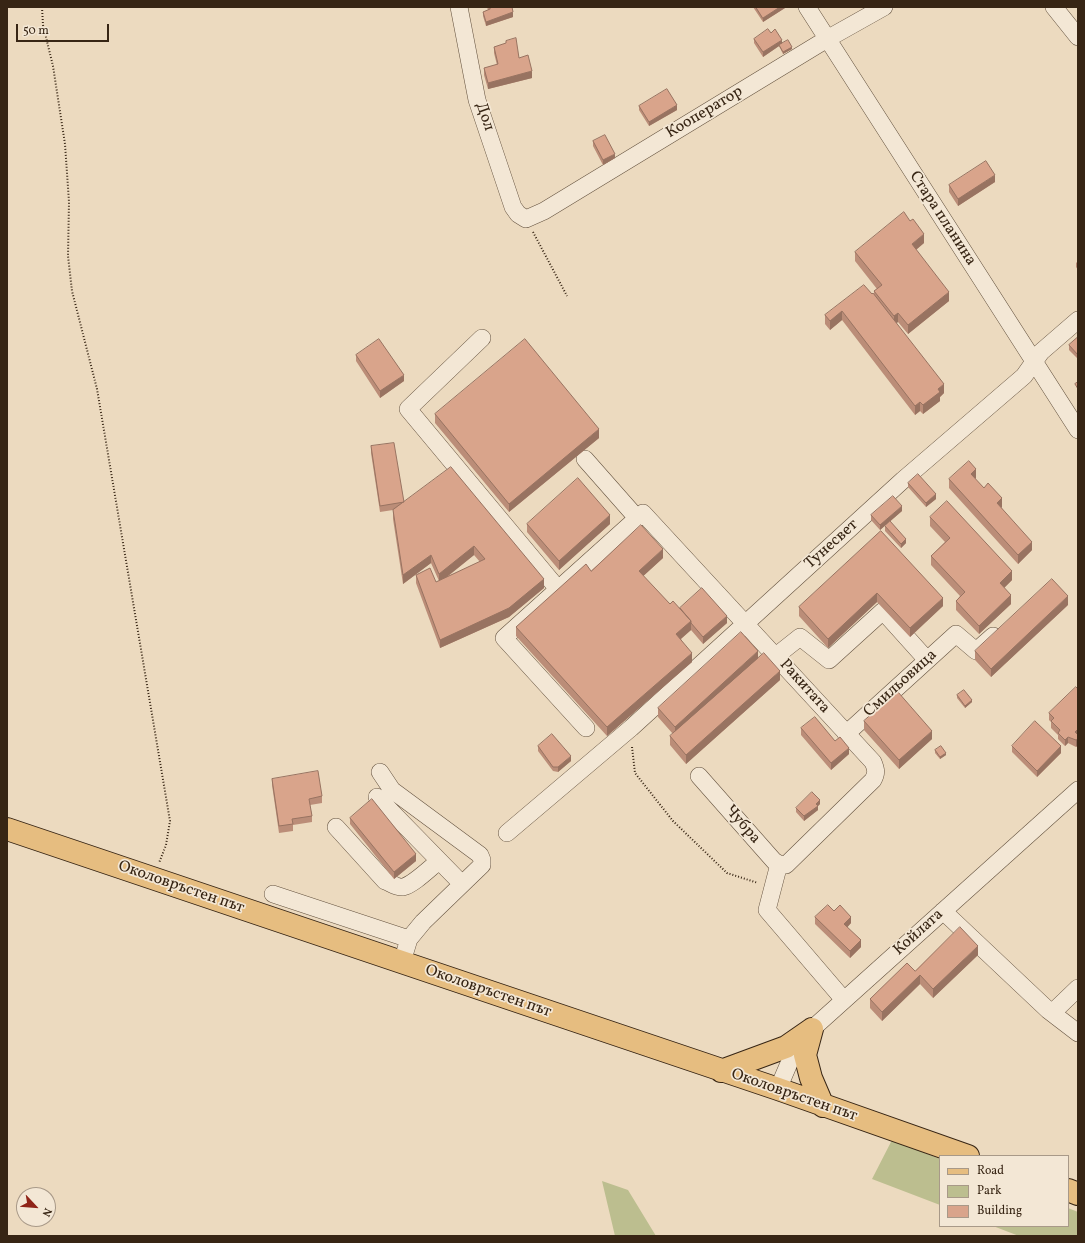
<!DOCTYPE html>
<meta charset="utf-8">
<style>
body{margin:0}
#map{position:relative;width:1085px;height:1243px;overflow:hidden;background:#ecdabf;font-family:Vollkorn,serif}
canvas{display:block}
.frame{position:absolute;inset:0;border:8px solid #372514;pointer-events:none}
.legend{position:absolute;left:939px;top:1155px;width:130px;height:72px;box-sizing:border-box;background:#f3e7d5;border:1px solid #a89988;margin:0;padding:5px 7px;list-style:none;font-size:12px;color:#372514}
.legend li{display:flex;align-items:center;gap:8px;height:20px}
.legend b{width:20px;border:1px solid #a89988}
.north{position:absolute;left:16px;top:1187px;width:40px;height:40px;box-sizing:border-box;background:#f3e7d5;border:1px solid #a89988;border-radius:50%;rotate:116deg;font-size:11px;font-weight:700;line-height:16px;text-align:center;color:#372514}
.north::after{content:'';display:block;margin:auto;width:14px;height:18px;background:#8f2418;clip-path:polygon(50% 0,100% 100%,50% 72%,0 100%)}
.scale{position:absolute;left:16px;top:24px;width:93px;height:18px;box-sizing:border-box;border:2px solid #372514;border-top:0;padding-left:5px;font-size:12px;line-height:14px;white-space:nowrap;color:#372514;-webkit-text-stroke:3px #f3e7d5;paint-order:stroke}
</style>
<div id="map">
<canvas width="1085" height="1243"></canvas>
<div class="frame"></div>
<ul class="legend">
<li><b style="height:5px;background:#e6bd80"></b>Road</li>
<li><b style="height:11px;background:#bcbe8f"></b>Park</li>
<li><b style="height:11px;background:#d9a48b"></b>Building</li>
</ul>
<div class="north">N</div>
<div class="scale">50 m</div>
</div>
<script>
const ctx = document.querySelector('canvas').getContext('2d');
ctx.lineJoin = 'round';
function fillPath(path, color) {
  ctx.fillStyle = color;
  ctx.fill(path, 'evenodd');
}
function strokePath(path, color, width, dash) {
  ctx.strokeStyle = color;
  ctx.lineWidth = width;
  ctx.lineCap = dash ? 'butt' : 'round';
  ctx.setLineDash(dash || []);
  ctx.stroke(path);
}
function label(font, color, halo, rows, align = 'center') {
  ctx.font = font + ' Vollkorn,serif';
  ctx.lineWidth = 3.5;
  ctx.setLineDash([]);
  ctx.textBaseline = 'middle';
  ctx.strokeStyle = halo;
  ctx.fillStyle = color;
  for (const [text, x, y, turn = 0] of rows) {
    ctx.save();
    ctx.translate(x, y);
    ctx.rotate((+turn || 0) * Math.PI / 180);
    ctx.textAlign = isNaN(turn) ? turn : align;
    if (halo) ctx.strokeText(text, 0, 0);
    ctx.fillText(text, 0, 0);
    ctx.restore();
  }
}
fillPath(new Path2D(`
 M892,1140L940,1159V1205L872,1179Z
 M602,1181L628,1190L656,1236H615Z
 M1068,1208L1078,1212V1236H1019L993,1226H1068Z`), '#bcbe8f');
const minor = new Path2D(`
 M459,7L477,100L513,207L518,214L526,219L544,211L827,39L884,7
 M807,7L1078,430
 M1054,7L1078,37
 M482,338L408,409L558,589
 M585,459L637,518
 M776,656L800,637L829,660L883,611L927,660
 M586,728L504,638L643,513L873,762C876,769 877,773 873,780L786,865L779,864L774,861L699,776
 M846,734L956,634L976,651L993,636
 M380,772L392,790L480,855L482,860V865L423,922L409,939L402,962
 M377,797L462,884
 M336,827L385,881C391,883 397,888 403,887C413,885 430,868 439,861
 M507,833L631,728L903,480L1024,376L1041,352L1078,320
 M779,864L767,910L844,1000
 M273,894L409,939
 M943,911L1048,1010L1078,1033
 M1052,1013L1078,988
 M778,1089L793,1054L812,1029L1078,790`);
const major = new Path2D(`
 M7,829L778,1089L968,1156
 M812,1029L805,1055L811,1078L823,1106
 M721,1071L786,1047L812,1029
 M1068,1190L1078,1194`);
strokePath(minor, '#64523f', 18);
strokePath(major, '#372514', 24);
strokePath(new Path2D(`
 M42,7L43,25L53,66L65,144L69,202L68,256L72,291L97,389L170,821L166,845L159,863
 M533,232L567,296
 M632,747L635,773L673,821L727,873L758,883`), '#372514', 2, [1, 2]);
strokePath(minor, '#f3e7d5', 17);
strokePath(major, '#e6bd80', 22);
fillPath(new Path2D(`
 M471,7H480V8H471Z
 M487,7H512L513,17L486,26L483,16V12L488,10Z
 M753,7H785V8L763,22Z
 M771,33L782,43L792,49L783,54L779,46L763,57L754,43V39Z
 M506,41L519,58L532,78L488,89L484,75V68L497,65L494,53V47L506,44Z
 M639,106L677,110L649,126L639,110Z
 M593,141L615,158L603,165L593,146Z
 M995,182L958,206L949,192V185Z
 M924,243L916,250L949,301L908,334L898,322L896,323L944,393L940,397V401L923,414L920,411L915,415L842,320L830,330L825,324V315L872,294L874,295V291L877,289L855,261V252Z
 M1078,261V270L1076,267V263Z
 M1078,337V359L1069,350V345Z
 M356,355L404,381L380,398L356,361Z
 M435,414L599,438L509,512L435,423Z
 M371,446L404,502L544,588L509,617L440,648L416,583V575L436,582L439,581L431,563L403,584L393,519V510L380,512L371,453ZM474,555L480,562L447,577Z
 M976,478L975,479L1002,507H1001L1032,550L1018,564L949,488V479Z
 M908,483L936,499L926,507L908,487Z
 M902,511L880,530L871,520V515Z
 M930,517L1012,580L1004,588L1011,604L979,634L956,610V601L960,596L931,565V556L945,542L930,526Z
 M527,524H610L559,570L527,532Z
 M885,526L906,543L901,548L885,531Z
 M881,531L943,606L910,637L877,602L828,648L799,616V607Z
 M663,558L643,576L670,604L680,608L727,623L703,644L691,630L681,639L692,662L607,736L516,636V627L591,571Z
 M1068,605L991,677L975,660V651Z
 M758,658L780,680L686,764L670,745V736L673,734L658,717V708Z
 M1078,689V745L1076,747L1068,743L1065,746L1058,739V735L1051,728V722L1049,720V713Z
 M957,695L972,702L965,708L957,698Z
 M864,721L932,739L899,769L864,730Z
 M801,728L835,741L849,754L831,770L801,735Z
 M538,746L571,761L558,772L553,771L538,751Z
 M1012,746L1061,753L1037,777L1012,752Z
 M935,750L946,755L940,759L935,753Z
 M272,779L322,796V803L310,805L312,816V822L293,825V831L279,833L272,785Z
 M820,804L818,806V810L804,821L796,812V808Z
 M350,818L416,861L394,879L350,824Z
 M834,911L851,923L847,927L861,947L850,958L815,924V917Z
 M978,955L933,998L920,984L882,1021L870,1008V999L915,971Z`), '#bb8d78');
fillPath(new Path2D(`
 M780,7H785V8L763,22V18Z
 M513,12V17L486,26V22Z
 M782,40V44L779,45V46L763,57V52Z
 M792,47V49L783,54V52Z
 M532,71V78L488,89V83Z
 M677,105V110L649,126V122Z
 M615,154V158L603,165V160Z
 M995,175V182L958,206V199Z
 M924,234V243L912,253V244Z
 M949,292V301L908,334V325Z
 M842,311V320L830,330V321Z
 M898,313V322L894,325V316Z
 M404,375V381L380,398V391Z
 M944,384V393L940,397V401L923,414V405L938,389Z
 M920,402V411L915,415V406Z
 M599,429V438L509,512V504Z
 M976,469V478L971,483V474Z
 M936,494V499L926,507V503Z
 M1002,498V507L997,512V503Z
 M902,506V511L880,530V525Z
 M610,515V524L559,570V561Z
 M906,539V543L901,548V544Z
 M1032,542V550L1018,564V555Z
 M474,546V555L439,583V574Z
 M663,549V558L639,580V571Z
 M431,555V563L403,584V575Z
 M1012,571V580L1000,592V583Z
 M544,579V588L509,617L440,648V640Z
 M877,593V602L828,648V639Z
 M1011,595V604L979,634V626Z
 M1068,596V605L991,677V669Z
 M943,598V606L910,637V628Z
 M727,616V623L703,644V637Z
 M691,621V630L676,643V634Z
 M758,651V660L675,736V727Z
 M692,653V662L607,736V727Z
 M780,671V680L686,764V755Z
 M972,700V702L965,708V706Z
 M1078,729V736L1075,732Z
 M932,731V739L899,769V760Z
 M1068,737V743L1065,746V740Z
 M1078,739V745L1076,747V740Z
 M1061,746V753L1037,777V771Z
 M849,748V754L831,770V763Z
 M946,753V755L940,759V757Z
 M571,756V761L558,772V767Z
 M820,800V804L818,806V810L804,821V816Z
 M416,854V861L394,879V872Z
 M851,917V923L844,931V924Z
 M861,940V947L850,958V951Z
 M978,946V955L933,998V989Z
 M920,975V984L882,1021V1012Z`), '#987361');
const building = new Path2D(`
 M489,7H512L513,12L486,22L483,12L490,9Z
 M756,7H780L763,18Z
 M768,29L771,33L775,29L782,40L763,52L754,39Z
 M516,38L519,58L528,55L532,71L488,83L484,68L498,64L494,47L506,43V41Z
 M788,40L792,47L783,52L779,45Z
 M667,89L677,105L649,122L639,106Z
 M605,135L615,154L603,160L593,141Z
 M986,161L995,175L958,199L949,185Z
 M904,212L910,221L913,219L924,234L912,244L949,292L908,325L898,313L894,316L874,291L882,285L855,252Z
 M864,285L872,294L873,293L944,384L938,389L940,392L923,405L920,402L915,406L842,311L830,321L825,315Z
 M1078,337V355L1069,345Z
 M379,339L404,375L380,391L356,355Z
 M525,339L599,429L509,504L435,414Z
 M1078,382V389L1075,384Z
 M394,443L404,502L380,506L371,446Z
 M969,461L976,469L971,474L984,488L988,483L1002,498L997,503L1032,542L1018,555L949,479Z
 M451,467L544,579L509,608L440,640L416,575L430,568L436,582L485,559L474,546L439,574L431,555L403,575L393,510Z
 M918,474L936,494L926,503L908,483Z
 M578,478L610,515L559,561L527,524Z
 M893,496L902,506L880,525L871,515Z
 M947,501L1012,571L1000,583L1011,595L979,626L956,601L965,592L931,556L950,538L930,517Z
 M890,521L906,539L901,544L885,526Z
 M641,525L663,549L639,571L670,604L673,601L691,621L676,634L692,653L607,727L516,627L586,564L591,571Z
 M881,531L943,598L910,628L877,593L828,639L799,607Z
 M1052,579L1068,596L991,669L975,651Z
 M702,588L727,616L703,637L691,623V621L680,608Z
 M741,632L758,651L675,727L658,708Z
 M764,653L780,671L686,755L670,736Z
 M1076,687L1078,689V729L1075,732L1078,735V739L1076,740L1068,737L1065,740L1058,733L1060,730L1051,721L1054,718L1049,713Z
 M964,690L972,700L965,706L957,695Z
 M898,692L932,731L899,760L864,721Z
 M815,717L835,741L840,737L849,748L831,763L801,728Z
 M1035,721L1061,746L1037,771L1012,746Z
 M552,734L571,756L558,767H553L538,746Z
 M941,746L946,753L940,757L935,750Z
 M318,771L322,796L309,799L312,816L292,819L293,824L279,826L272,779Z
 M812,792L820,800L816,804L818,806L804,816L796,808Z
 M372,799L416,854L394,872L350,818Z
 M828,905L834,911L840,905L851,917L844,924L861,940L850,951L815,917Z
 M960,927L978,946L933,989L920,975L882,1012L870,999L907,963L915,971Z`);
fillPath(building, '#d9a48b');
strokePath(building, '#987361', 1);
label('16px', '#372514', '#f3e7d5', [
 ["Кооператор",705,113,-31],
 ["Дол",484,117,71],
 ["Стара планина",942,219,57],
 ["Тунесвет",832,545,-42],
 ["Смильовица",901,684,-42],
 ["Ракитата",804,687,48],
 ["Чубра",742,825,49],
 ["Околовръстен път",181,888,19],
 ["Койлата",919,933,-42],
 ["Околовръстен път",488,992,19],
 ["Околовръстен път",794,1096,19]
]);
</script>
